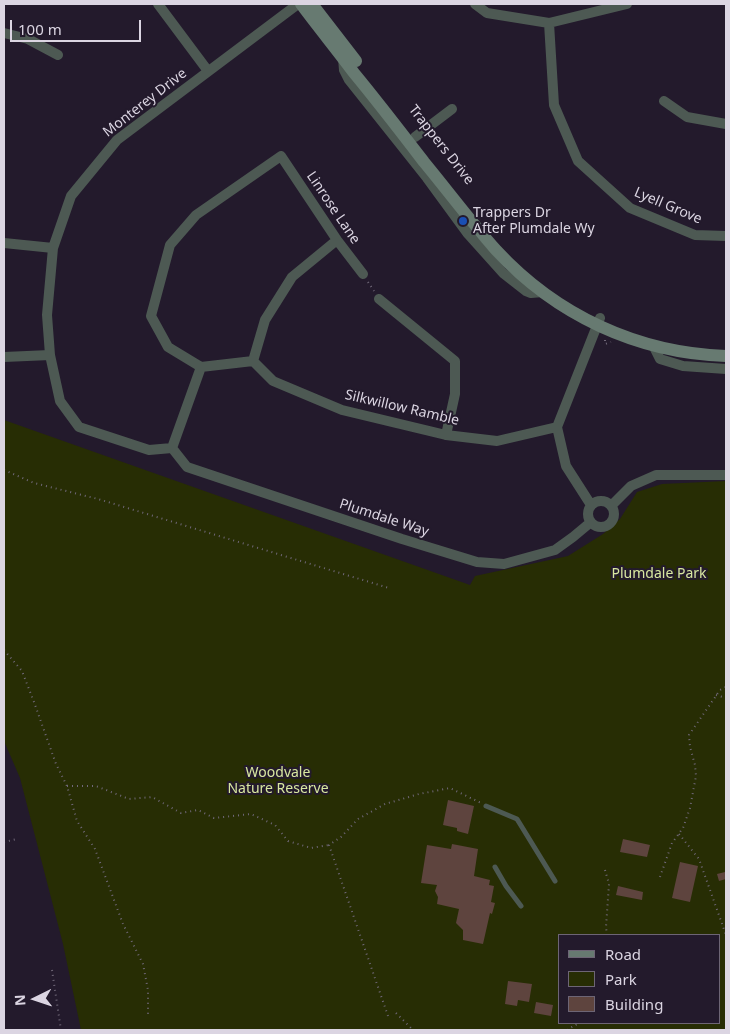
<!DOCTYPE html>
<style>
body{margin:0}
#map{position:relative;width:730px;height:1034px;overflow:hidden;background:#231a2c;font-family:"Noto Sans",sans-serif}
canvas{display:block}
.frame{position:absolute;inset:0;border:5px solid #dbd5e2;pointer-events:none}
.legend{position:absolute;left:558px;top:934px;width:162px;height:90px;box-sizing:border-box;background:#231a2c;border:1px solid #6d6575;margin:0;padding:6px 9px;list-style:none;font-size:15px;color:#dbd5e2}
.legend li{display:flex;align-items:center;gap:10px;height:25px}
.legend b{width:25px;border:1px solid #6d6575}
.north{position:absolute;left:10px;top:974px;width:50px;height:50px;-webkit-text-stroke:4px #231a2c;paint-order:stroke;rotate:266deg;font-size:14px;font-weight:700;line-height:20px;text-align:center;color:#dbd5e2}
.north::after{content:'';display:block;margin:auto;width:18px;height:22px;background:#dbd5e2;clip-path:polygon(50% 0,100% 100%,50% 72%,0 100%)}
.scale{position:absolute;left:10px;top:20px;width:131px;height:22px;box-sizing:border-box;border:2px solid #dbd5e2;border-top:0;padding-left:6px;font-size:15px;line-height:18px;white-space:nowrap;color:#dbd5e2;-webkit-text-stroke:4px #231a2c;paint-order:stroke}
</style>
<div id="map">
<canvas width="730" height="1034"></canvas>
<div class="frame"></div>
<ul class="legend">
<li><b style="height:6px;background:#677a71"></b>Road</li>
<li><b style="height:14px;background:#272d04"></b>Park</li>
<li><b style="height:14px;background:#5e443e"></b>Building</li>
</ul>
<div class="north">N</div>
<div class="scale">100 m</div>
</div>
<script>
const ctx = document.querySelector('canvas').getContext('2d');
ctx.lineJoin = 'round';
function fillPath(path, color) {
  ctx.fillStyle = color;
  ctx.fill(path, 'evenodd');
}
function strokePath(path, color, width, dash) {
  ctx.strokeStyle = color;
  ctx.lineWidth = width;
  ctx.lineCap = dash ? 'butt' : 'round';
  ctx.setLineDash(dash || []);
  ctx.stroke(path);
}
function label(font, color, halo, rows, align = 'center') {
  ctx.font = font + ' "Noto Sans",sans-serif';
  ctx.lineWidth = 4;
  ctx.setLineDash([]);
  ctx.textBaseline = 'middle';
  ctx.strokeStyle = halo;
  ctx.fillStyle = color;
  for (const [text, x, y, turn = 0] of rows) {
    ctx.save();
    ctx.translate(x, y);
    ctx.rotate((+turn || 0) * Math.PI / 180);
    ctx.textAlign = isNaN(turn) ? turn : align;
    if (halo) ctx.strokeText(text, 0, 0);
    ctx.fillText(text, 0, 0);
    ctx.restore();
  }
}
fillPath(new Path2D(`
 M4,420L470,585L475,576L568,556L603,534L620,519L637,492L662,484L726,481V1030H81L63,944L20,778L4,741ZM559,935H719V1023H559Z`), '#272d04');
fillPath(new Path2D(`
 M448,800L474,806L468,834L457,831V828L443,825Z
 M623,839L650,845L647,857L620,852Z
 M452,844L478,849L474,876L490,880L489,885L494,886L491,902L495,903L492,914L490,913L483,944L463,940V930L456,923L459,909L437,904L438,897L435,891L437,885L421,883L427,845L451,849Z
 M680,862L698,866L690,902L672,898Z
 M725,872L726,879L719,881L717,874Z
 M618,886L643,892L642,900L616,895Z
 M508,981L532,984L529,1002L518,1000L517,1006L505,1004Z
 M536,1002L553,1005L551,1016L534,1013Z`), '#5e443e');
strokePath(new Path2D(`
 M368,282L374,291
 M605,340V344L611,342
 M4,470L34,483L98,499L389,588
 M4,650L22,671L34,702L56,764L67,786L77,821L95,849L123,924L143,964L148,990V1014
 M716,695L726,698
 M67,786H96L129,799L152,797L181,813L198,810L214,818L251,814L275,825L288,841L311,848L329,845
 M679,834L699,859L726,935
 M4,842L17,839
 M605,870L609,884L606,927L607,935
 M660,877L672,843L683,828L690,808L696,776L695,765L690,747L689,735L720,690L726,687
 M52,970L61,1030
 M396,1013L413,1030
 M388,1016L329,845L341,837L358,819L385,804L419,794L450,788L481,803
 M567,1030L579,1023`), '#706878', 2, [1, 4]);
strokePath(new Path2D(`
 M486,806L517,819L555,881
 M495,867L506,886L521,906`), '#4d5953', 5);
strokePath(new Path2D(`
 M158,4L208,71
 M475,4L487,13L549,23L627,4
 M549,23L554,105L578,161L630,208L695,235L726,236
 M4,33L28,39L58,55
 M343,58L344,70L349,80L427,178L468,234L503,273L526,291L531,293L543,292
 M664,101L687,117L726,124
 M415,137L452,109
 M4,243L53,248
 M379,299L455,361V394L446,435
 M653,345L660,359L683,366L726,369
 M4,357L50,355
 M253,361L273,381L342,410L446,435L497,441L557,427
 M201,367L172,448L149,450L79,427L60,401L50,355L47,315L53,248L71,196L117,140L298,4
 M201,367L168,347L151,316L170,245L196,215L281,156L337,240L363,274
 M201,367L253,361L265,320L292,277L337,240
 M172,448L187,467L402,539L477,562L504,564L555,550L573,537L591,522
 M588 514a13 13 0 1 1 26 0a13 13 0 1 1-26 0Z
 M591,505L566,466L557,427L600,318
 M611,506L631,486L656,475H726`), '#4d5953', 10);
strokePath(new Path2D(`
 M301,4C318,27 337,50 354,73C378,102 401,132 424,162C448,191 471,222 496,250C556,315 637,353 726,356
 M312,4L356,61`), '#677a71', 12);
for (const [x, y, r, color] of [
 [463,221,5,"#1a4fb4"]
]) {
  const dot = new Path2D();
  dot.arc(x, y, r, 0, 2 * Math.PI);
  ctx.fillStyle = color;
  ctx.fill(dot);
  strokePath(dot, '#231a2c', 2);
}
label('14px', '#dbd5e2', '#231a2c', [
 ["Monterey Drive",145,103,-38],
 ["Trappers Drive",441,145,52],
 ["Lyell Grove",668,206,23],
 ["Linrose Lane",333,208,56],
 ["Silkwillow Ramble",402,408,13],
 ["Plumdale Way",384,518,18]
]);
label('14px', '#dbd5e2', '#231a2c', [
 ["Trappers Dr",473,213],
 ["After Plumdale Wy",473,229]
], 'left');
label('14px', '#d8e7a0', '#231a2c', [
 ["Plumdale Park",659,574],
 ["Woodvale",278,773],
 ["Nature Reserve",278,789]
]);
</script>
